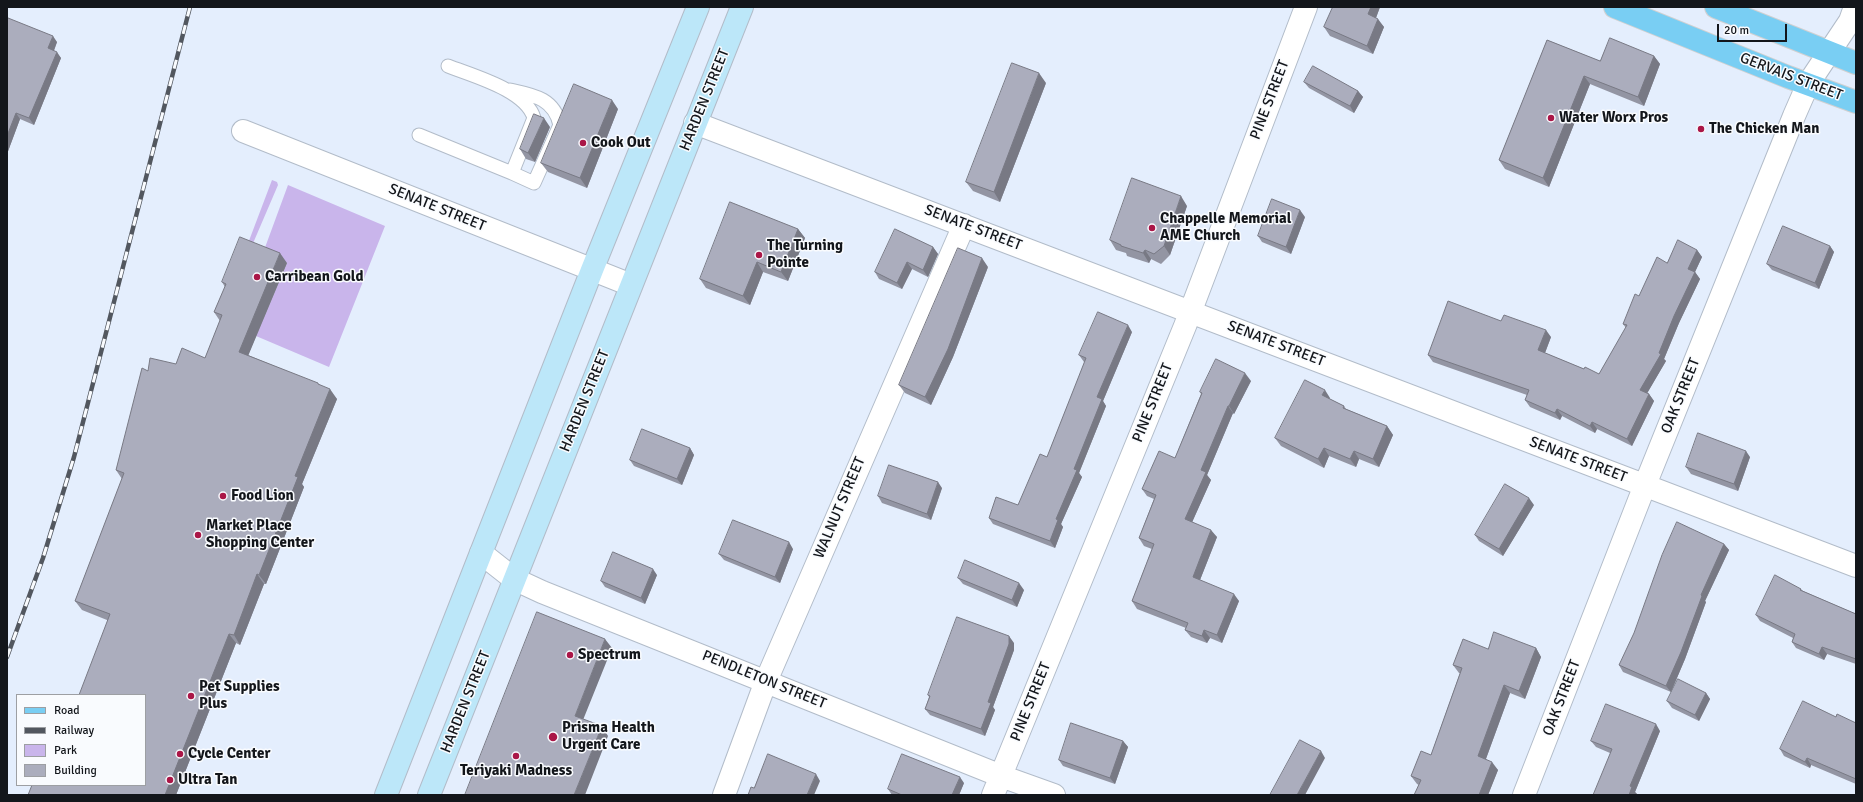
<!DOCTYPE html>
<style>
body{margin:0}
#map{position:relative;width:1863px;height:802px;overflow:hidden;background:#e4eefd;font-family:Signika,sans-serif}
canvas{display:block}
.frame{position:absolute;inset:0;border:8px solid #13161b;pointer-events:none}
.legend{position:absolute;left:16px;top:694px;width:130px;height:92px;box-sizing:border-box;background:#f9fbfe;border:1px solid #9d9fa3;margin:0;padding:5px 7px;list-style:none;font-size:12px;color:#13161b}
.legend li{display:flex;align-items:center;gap:8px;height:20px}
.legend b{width:20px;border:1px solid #9d9fa3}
.scale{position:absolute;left:1717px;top:24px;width:70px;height:18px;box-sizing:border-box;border:2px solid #13161b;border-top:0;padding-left:5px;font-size:12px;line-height:14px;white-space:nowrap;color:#13161b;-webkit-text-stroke:3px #f9fbfe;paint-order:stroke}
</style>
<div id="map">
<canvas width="1863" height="802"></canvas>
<div class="frame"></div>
<ul class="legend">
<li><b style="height:5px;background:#79cef3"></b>Road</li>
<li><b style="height:5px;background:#52575f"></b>Railway</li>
<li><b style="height:11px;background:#c9b5eb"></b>Park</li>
<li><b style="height:11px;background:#abadbd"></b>Building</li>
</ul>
<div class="scale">20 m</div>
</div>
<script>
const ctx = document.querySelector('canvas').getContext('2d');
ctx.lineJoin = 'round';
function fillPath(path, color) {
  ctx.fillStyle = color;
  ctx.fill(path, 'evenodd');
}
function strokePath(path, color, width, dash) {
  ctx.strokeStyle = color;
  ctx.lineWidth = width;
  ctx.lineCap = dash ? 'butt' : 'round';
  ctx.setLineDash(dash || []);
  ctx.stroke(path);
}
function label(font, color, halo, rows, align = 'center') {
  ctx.font = font + ' Signika,sans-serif';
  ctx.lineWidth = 3;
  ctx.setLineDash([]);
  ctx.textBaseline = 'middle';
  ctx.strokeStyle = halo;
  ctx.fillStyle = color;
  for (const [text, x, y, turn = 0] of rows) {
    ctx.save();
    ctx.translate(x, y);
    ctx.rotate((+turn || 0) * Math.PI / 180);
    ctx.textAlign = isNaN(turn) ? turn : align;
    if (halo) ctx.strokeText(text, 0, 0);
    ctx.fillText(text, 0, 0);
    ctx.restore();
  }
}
fillPath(new Path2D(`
 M272,180L277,182L278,185L251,248L247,246Z
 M288,185L385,226L329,367L256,336L287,263L263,253Z`), '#c9b5eb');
const service = new Path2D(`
 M510,90C533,95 554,98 560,125L534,183L512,173
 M419,135L512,173L534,118C526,90 473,76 448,66`);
const minor = new Path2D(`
 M695,123L1856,566
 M243,131L631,285
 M481,553L514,579L542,592L1001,776L1054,795
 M724,795L766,681L964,225
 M993,795L1185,326L1306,7
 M1524,795L1645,485L1794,116L1808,84L1850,21L1855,7`);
const secondary = new Path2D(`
 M386,795L592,270L698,7
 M429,795L742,7`);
const primary = new Path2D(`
 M1615,7L1788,77L1856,102
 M1716,7L1856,63`);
strokePath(service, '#b2bcc9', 15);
strokePath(minor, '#b2bcc9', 24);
strokePath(secondary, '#b2bcc9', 24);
strokePath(primary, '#d0d0d1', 24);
strokePath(service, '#fff', 13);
strokePath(minor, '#fff', 22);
strokePath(secondary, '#bce7f9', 22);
strokePath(primary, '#79cef3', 22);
const rail = new Path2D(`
 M7,657L43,558L74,457L190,7`);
strokePath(rail, '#52575f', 4.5);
strokePath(rail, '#f9fbfe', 3, [9]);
fillPath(new Path2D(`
 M1333,7H1380L1376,18L1384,27L1373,54L1330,36L1324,27Z
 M7,20L57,42L54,51L61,58L34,125L20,119L7,154Z
 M1547,40L1600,61L1654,56L1660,64L1644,106L1590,84L1549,187L1505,169L1499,160Z
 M1304,82L1358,91L1363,97L1354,113L1309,88Z
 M1046,83L1000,202L973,191L966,182Z
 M618,109L587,188L548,172L541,163Z
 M550,127L535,162L526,159L520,149Z
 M1187,206L1170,255L1161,264L1151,259L1149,263L1127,256L1126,253L1116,250L1110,240Z
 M1305,217L1291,254L1262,242L1258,236Z
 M798,229L805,238L788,281L763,272L750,305L706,288L700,279Z
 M1830,246L1834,252L1819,289L1772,270L1767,264Z
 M933,247L938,254L928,277L912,269L902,289L879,279L875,272Z
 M1697,250L1702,257L1695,272L1700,279L1679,323L1664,359L1666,361L1647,393L1649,394L1654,401L1632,446L1597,429L1595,433L1562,416L1560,420L1530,407L1525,400L1527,395L1433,362L1428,355L1501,321L1551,337L1545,353L1584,369L1599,374L1626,328L1623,324L1639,296L1667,263Z
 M287,263L248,355L320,385L337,399L302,484L304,487L266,584H264L240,645L236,643L176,795H28L145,785L107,620L82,610L75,601L122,479L116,470L148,371L176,364L205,358L220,321L214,312L225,287L222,282Z
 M988,267L953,357L931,405L905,393L899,385Z
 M1132,332L1103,401L1106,406L1079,473L1082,477L1061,524L1063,527L1055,548L993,524L989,518L1018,505L1047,457L1085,362H1084L1079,355Z
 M1251,381L1234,414L1233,413L1207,475L1211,480L1192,522L1217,537L1200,580L1239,601L1222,643L1210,638L1207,643L1191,637L1185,630L1186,628L1137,609L1132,601L1152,549L1144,546L1139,538L1154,499L1147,496L1142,489L1175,458L1201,394L1200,392Z
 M1330,398V399L1344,406L1346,409L1387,426L1393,435L1379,467L1359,459L1356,467L1329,456L1324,468L1281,446L1275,438Z
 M690,448L694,455L682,485L634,466L630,460Z
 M1750,457L1738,491L1691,474L1686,467Z
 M942,488L931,520L882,503L878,496Z
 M1534,505L1503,556L1479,541L1475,535Z
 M1724,544L1729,550L1705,601L1706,602L1685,659L1671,692L1623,672L1619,665Z
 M793,549L780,583L724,560L719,554Z
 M657,575L645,604L605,587L601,581Z
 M958,578L1024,590L1017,607L963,584Z
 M1801,589L1803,591L1856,614V664L1827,654L1824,660L1796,648L1792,642L1793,638L1760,621L1756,615Z
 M1014,643V650L993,707L995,710L985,736L930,715L925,709L929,697L928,695Z
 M1536,648L1541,657L1525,699L1510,693L1486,759L1498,770L1488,795H1414L1419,785L1417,784L1411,776L1431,755L1460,673H1459L1453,665L1488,649Z
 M1706,693L1710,699L1699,721L1672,708L1667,701Z
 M1836,717L1856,723V784L1811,765L1810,768L1784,756L1780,749Z
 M1660,731L1635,792L1637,794L1636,795L1610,753L1596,747L1591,741Z
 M1123,741L1128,747L1115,784L1063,766L1059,760Z
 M964,783L959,795H892L888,789Z`), '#9395a3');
fillPath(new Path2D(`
 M1371,7H1380L1374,23L1368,14Z
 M1378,19L1384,27L1373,54L1367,46Z
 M53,36L57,42L52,55L48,48Z
 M57,52L61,58L34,125L29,118Z
 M1654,56L1660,64L1644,106L1638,97Z
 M1039,73L1046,83L1000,202L994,192Z
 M1584,76L1590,84L1549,187L1543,178Z
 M1358,91L1363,97L1354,113L1350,106Z
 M612,100L618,109L587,188L580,178Z
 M16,113L20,119L7,154V136Z
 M544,118L550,127L535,162L528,153Z
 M1181,196L1187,206L1170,255L1164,246Z
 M1300,210L1305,217L1291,254L1286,247Z
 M798,229L805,238L788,281L781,272Z
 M1830,246L1834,252L1819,289L1815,283Z
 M933,247L938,254L928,277L923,270Z
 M1145,250L1151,259L1149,263L1143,253Z
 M1697,250L1702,257L1695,272L1700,279L1679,323L1664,359L1666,361L1645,397L1640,390L1659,353L1688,269Z
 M280,253L287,263L246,361L239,352Z
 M982,258L988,267L953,357L931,405L925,397Z
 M757,262L763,272L750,305L743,296Z
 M907,262L912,269L902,289L897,283Z
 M1128,325L1132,332L1103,401L1106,406L1079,473L1082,477L1061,524L1063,527L1055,548L1050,541L1056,519L1074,469L1097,397Z
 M1546,330L1551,337L1543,358L1538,350Z
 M1245,373L1251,381L1234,414L1229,406Z
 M330,389L337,399L302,484L304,487L266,584L259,575L295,476Z
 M1325,390L1330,398L1328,403L1322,395Z
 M1649,394L1654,401L1632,446L1627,439Z
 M1228,406L1233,413L1207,475L1211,480L1190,527L1185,519L1201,470Z
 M1557,409L1562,416L1560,420L1555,413Z
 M1592,422L1597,429L1595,433L1590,426Z
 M1387,426L1393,435L1379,467L1373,459Z
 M690,448L694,455L682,485L677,479Z
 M1324,448L1329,456L1324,468L1318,459Z
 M1354,451L1359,459L1356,467L1350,459Z
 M1746,451L1750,457L1738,491L1734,484Z
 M938,482L942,488L931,520L927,514Z
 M1529,498L1534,505L1503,556L1499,549Z
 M1211,530L1217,537L1198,585L1193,577Z
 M789,542L793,549L780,583L775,577Z
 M1724,544L1729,550L1705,601L1706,602L1685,659L1671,692L1666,686L1701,595Z
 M653,569L657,575L645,604L641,598Z
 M257,574L264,584L240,645L234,635Z
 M1019,583L1024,590L1017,607L1012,600Z
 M1234,594L1239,601L1222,643L1217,635Z
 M1204,630L1210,638L1207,643L1202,636Z
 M229,634L236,643L176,795H165Z
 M1009,636L1014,643V650L993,707L995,710L985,736L981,729L988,702Z
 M605,639L612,648L581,725L575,716Z
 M1822,647L1827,654L1824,660L1819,654Z
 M1536,648L1541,657L1525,699L1519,691Z
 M1504,685L1510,693L1484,764L1478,756Z
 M1706,693L1710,699L1699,721L1695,715Z
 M1656,724L1660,731L1635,792L1637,794L1636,795H1629L1630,786Z
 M602,726L608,736L585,795H574Z
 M1123,741L1128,747L1115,784L1110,778Z
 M1321,751L1325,758L1305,795H1297Z
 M1807,758L1811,765L1810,768L1805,762Z
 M1492,762L1498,770L1488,795H1479Z
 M816,774L820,781L814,795H807Z
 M960,777L964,783L959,795H952Z`), '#787984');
const building = new Path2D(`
 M1333,7H1371L1368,14L1378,19L1367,46L1324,27Z
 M8,18L53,36L48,48L57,52L29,118L16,113L7,136V20Z
 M1610,38L1654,56L1638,97L1584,76L1543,178L1499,160L1547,40L1600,61Z
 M1012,63L1039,73L994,192L966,182Z
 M1313,66L1358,91L1350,106L1304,82Z
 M574,84L612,100L580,178L541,163Z
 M534,114L544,118L528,153L520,149Z
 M1132,178L1181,196L1164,246L1154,254L1145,250L1143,253L1121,246V245L1110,240Z
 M1272,199L1300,210L1286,247L1258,236Z
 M730,202L798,229L781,272L757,262L743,296L700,279Z
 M1783,226L1830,246L1815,283L1767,264Z
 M895,229L933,247L923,270L907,262L897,283L875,272Z
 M240,237L280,253L239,352L318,383V384L330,389L295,476L298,477L259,575L257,574L234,635L229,634L165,795H28L32,785H145V695H79L110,614L75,601L124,473L116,470L142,368L148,371L150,358L176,364L182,348L205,358L222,315L214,312L226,284L222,282Z
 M1678,240L1697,250L1688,269L1695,272L1674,316L1659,353L1661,354L1640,390L1649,394L1627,439L1592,422L1590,426L1557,409L1555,413L1525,400L1529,390L1428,355L1448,301L1501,321L1504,315L1546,330L1538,350L1584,369L1585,367L1599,374L1627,325L1623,324L1635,294L1639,296L1657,257L1667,263Z
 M958,248L982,258L948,349L925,397L899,385Z
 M1098,312L1128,325L1097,397L1102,399L1074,469L1077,470L1056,519L1058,520L1050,541L989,518L996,497L1018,505L1040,454L1047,457L1086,358L1079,355Z
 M1216,359L1245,373L1229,406H1228L1201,470L1206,472L1185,519L1211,530L1193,577L1234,594L1217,635L1204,630L1202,636L1185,630L1188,623L1132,601L1154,544L1139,538L1156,495L1142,489L1159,451L1175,458L1202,393L1200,392Z
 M1305,380L1325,390L1322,395L1344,406L1343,408L1387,426L1373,459L1354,451L1350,459L1324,448L1318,459L1275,438Z
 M642,429L690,448L677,479L630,460Z
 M1698,433L1746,451L1734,484L1686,467Z
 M889,465L938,482L927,514L878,496Z
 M1505,484L1529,498L1499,549L1475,535Z
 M733,520L789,542L775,577L719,554Z
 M1677,522L1724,544L1701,595L1702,596L1681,652L1666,686L1619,665L1634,633L1662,555Z
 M613,552L653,569L641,598L601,581Z
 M965,560L1019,583L1012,600L958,578Z
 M1775,575L1801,589L1800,590L1856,614V659L1822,647L1819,654L1792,642L1795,634L1756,615Z
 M537,612L605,639L575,716L602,726L574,795H465Z
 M957,617L1009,636V644L988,702L991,703L981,729L925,709L930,696L928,695Z
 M1494,632L1536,648L1519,691L1504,685L1478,756L1492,762L1479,795H1414L1421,780L1411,776L1421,751L1431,755L1462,668L1453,665L1463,639L1488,649Z
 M1678,679L1706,693L1695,715L1667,701Z
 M1803,701L1836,717L1837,714L1856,723V779L1807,758L1805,762L1780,749Z
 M1606,704L1656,724L1630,786L1632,787L1629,795H1593L1612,749L1591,741Z
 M1071,723L1123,741L1110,778L1059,760Z
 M1300,740L1321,751L1297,795H1270Z
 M768,754L816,774L807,795H748L751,787L754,788Z
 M902,754L960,777L952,795H902L888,789Z`);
fillPath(building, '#abadbd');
strokePath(building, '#787984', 1);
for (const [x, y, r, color] of [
 [1551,118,4,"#aa1647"],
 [1701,129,4,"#aa1647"],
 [583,143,4,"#aa1647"],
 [1152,228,4,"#aa1647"],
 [759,255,4,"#aa1647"],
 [257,277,4,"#aa1647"],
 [223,496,4,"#aa1647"],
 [198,535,4,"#aa1647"],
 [570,655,4,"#aa1647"],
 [191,696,4,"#aa1647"],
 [553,737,5,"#aa1647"],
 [180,754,4,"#aa1647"],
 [516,756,4,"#aa1647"],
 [170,780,4,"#aa1647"]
]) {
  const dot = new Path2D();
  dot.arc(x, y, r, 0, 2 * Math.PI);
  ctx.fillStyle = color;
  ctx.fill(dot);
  strokePath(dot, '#f9fbfe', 1.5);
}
label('15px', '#13161b', '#f9fbfe', [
 ["GERVAIS STREET",1791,77,21],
 ["HARDEN STREET",705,100,-68],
 ["PINE STREET",1270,100,-69],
 ["SENATE STREET",437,208,22],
 ["SENATE STREET",973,228,21],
 ["SENATE STREET",1276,344,21],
 ["OAK STREET",1681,396,-68],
 ["HARDEN STREET",585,401,-68],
 ["PINE STREET",1153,403,-68],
 ["SENATE STREET",1578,460,21],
 ["WALNUT STREET",840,508,-67],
 ["PENDLETON STREET",764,680,22],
 ["OAK STREET",1562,698,-69],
 ["HARDEN STREET",466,702,-68],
 ["PINE STREET",1031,702,-68]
]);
label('bold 15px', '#13161b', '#f9fbfe', [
 ["Water Worx Pros",1559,118],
 ["The Chicken Man",1709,129],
 ["Cook Out",591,143],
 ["Chappelle Memorial",1160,219],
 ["AME Church",1160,236],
 ["The Turning",767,246],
 ["Pointe",767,263],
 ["Carribean Gold",265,277],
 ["Food Lion",231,496],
 ["Market Place",206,526],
 ["Shopping Center",206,543],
 ["Spectrum",578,655],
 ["Pet Supplies",199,687],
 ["Plus",199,704],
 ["Prisma Health",562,728],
 ["Urgent Care",562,745],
 ["Cycle Center",188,754],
 ["Teriyaki Madness",516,771,"center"],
 ["Ultra Tan",178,780]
], 'left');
</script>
